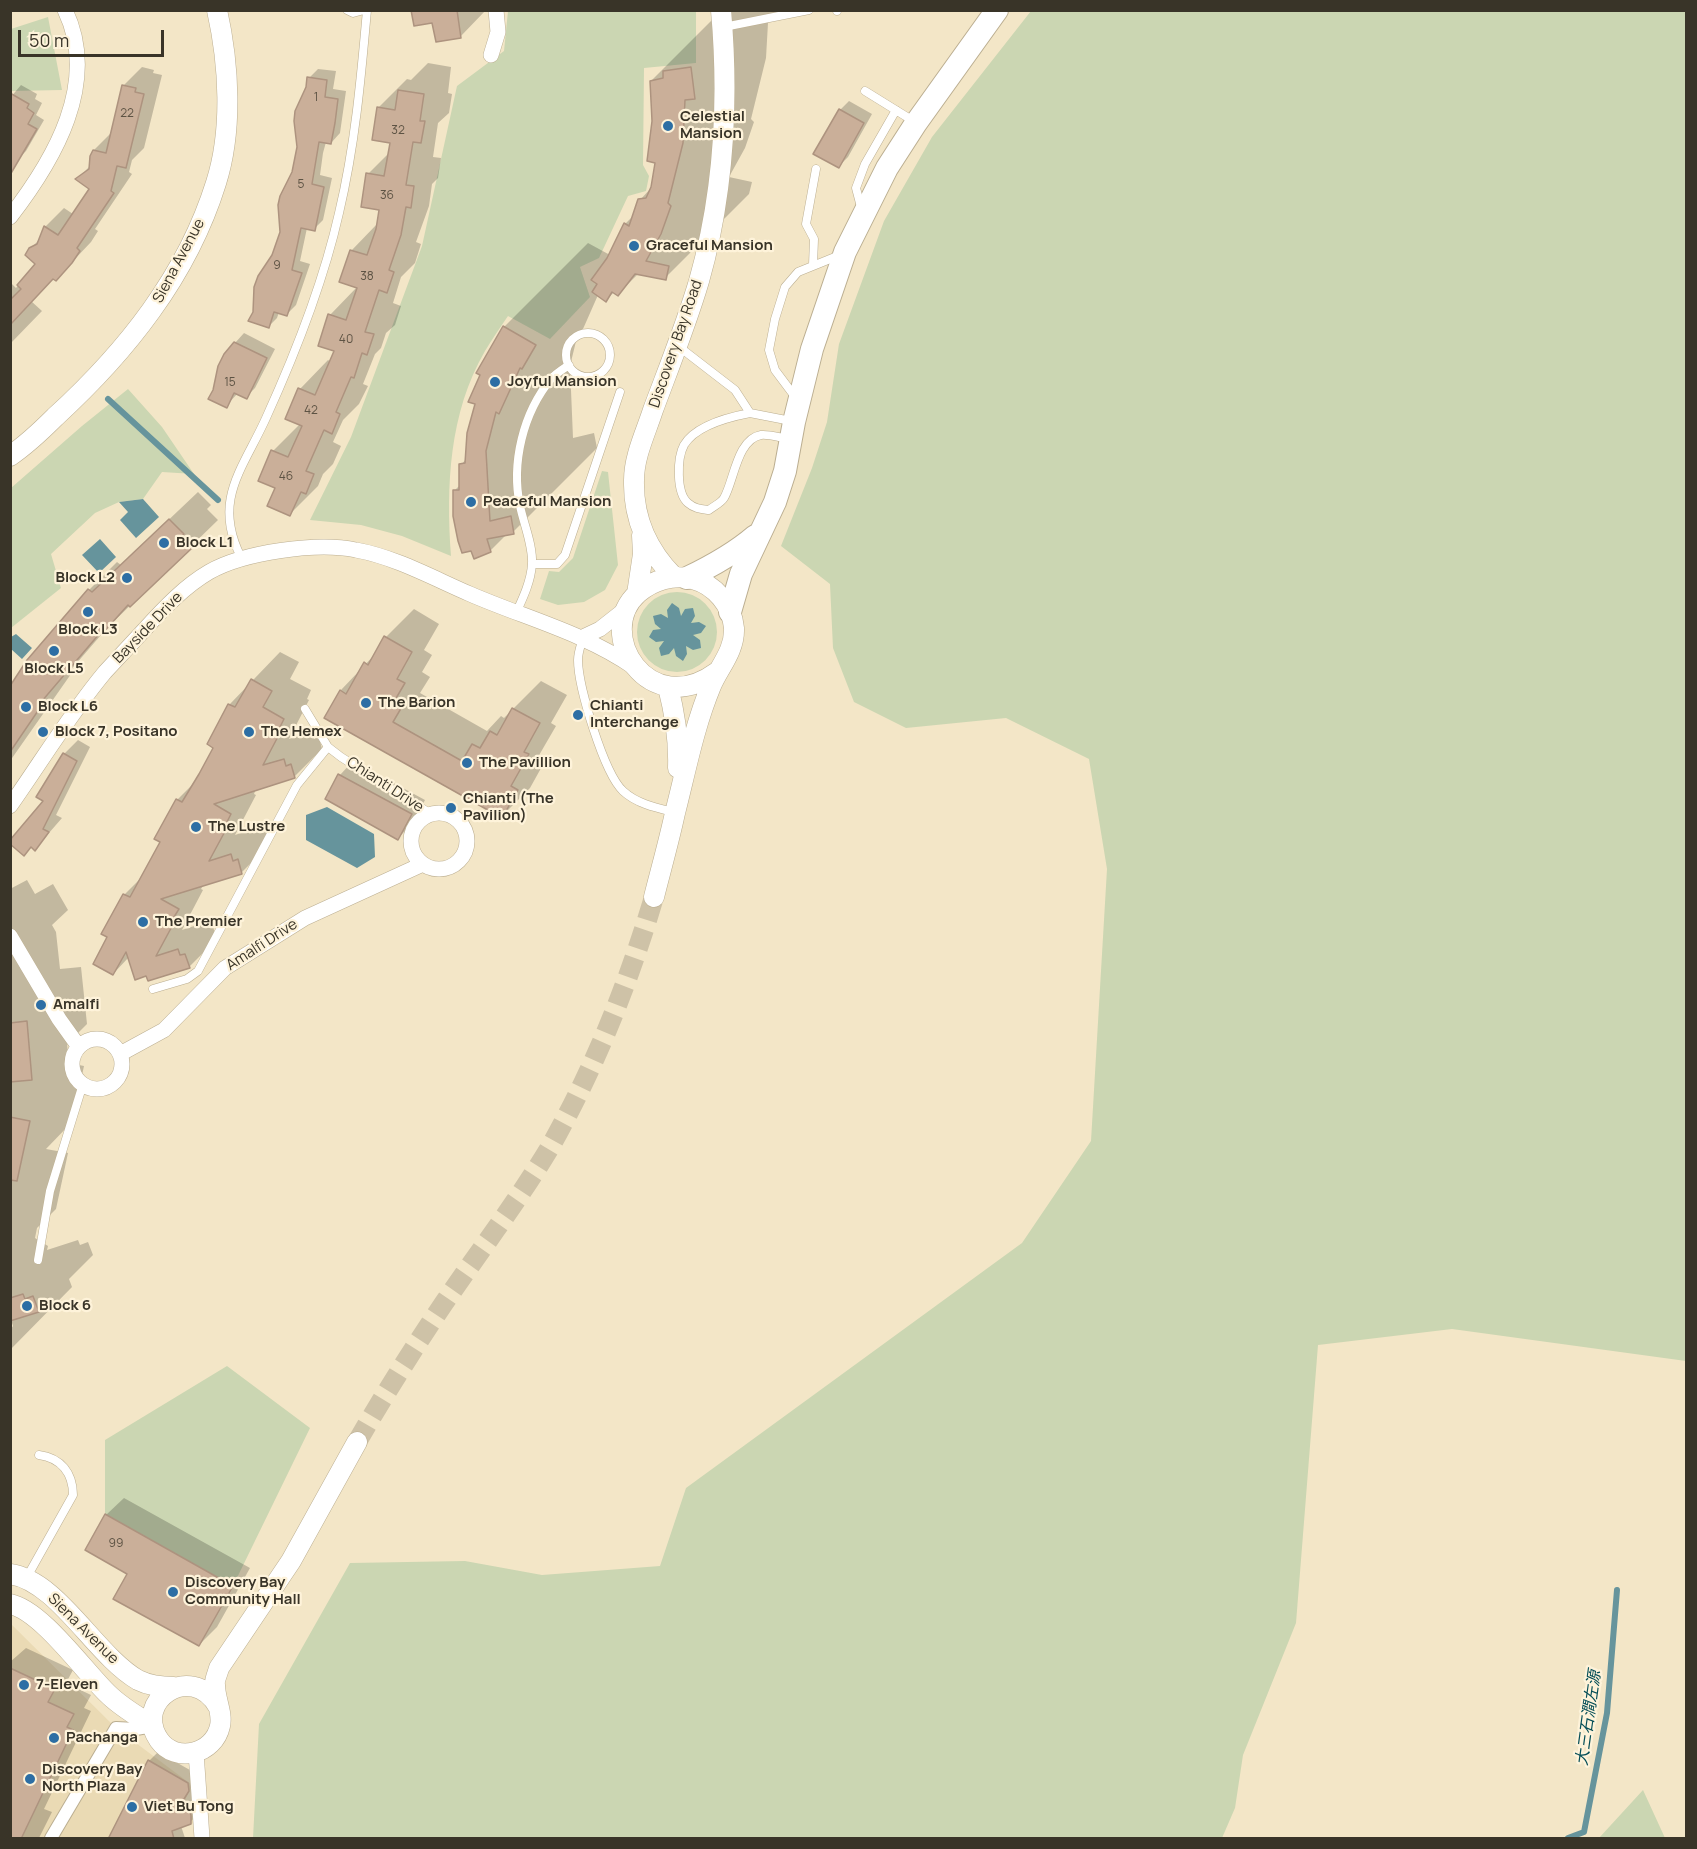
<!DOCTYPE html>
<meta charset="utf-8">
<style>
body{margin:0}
#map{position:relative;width:1697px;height:1849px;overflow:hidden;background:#f3e6c7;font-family:Manrope,sans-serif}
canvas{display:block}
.frame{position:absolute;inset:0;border:12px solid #393428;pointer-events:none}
.scale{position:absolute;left:18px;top:30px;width:146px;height:27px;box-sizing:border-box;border:3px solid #393428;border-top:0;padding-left:8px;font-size:18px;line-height:21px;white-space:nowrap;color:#393428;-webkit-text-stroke:4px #fef3da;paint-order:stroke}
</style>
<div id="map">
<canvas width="1697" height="1849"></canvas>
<div class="frame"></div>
<div class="scale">50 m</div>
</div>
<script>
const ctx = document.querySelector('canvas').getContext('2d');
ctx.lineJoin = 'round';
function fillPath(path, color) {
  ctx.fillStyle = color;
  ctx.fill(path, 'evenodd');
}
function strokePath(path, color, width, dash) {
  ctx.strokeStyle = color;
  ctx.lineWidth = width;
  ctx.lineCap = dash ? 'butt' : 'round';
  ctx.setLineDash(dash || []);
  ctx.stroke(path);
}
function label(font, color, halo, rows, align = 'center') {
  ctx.font = font + ' Manrope,"Noto Sans TC",sans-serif';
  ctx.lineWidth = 4.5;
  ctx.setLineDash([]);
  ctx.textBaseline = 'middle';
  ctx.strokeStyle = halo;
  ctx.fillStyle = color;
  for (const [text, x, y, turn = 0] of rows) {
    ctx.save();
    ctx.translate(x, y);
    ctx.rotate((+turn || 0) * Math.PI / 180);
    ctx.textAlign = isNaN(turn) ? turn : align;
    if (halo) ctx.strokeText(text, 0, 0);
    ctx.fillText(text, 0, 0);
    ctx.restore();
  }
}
fillPath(new Path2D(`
 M10,1623L116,1728L192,1785L185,1800L194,1823L172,1831L174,1838H11Z`), '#eadab4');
fillPath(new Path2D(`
 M508,11H696V63L644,68L643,165L649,176L646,191L628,196L599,258L580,267L590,297L550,339L508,316C500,328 492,339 485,351C449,413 446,486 451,556L402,536L361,525L310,520L351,437L422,246L457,86L504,51Z
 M1031,11H1686V1361L1452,1329L1318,1345L1296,1623L1243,1755L1235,1808L1222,1838H253L259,1724L350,1563L465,1561L542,1575L660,1566L686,1488L1022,1243L1091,1141L1107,869L1089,759L1006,718L906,728L854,702L833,648L830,584L781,546L812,468L827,422L839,344L884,221L932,137Z
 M48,17L62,90L11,91V29Z
 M128,389L162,427L194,474L162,472L143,499L119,502L95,513L51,554L61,588L11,628V488L82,426Z
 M602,471L608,472L618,565L605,590L584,602L558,605L540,599L549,571L559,572L573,558Z
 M637 632a40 40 0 1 1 80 0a40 40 0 1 1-80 0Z
 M227,1366L310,1428L233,1586L105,1514V1440Z
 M1643,1790L1665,1838H1599Z`), '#cbd6b2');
fillPath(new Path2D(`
 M143,499L159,517L136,538L120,520L128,512L119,502Z
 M100,539L116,557L99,573L82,555Z
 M672,603L679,608L681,616L685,609L693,608L695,616L691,623L699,622L706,626L701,633L693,635L700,640L701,648L693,650L686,646L687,654L683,661L676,656L674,648L669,654L661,656L659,648L664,641L656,642L649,637L653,630L661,629L655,624L653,616L661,614L668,618L667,610Z
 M16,634L32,648L22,659L11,649V637Z
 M327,807L374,834L375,857L357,868L306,840V815Z`), '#66949c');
fillPath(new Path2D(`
 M413,10H486L460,37Z
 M722,10H778V14L768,23L766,58L751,119L754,122L745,148L729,177L752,182L749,194L665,278L639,273L618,294L615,291L606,300L598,295L583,329L578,333L570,366L573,438L594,433L597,448L513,532L508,533L490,551L454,491L460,485L461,465L466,459L504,327L588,243L610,255L625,224L634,215L640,200L652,187L656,162L651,81Z
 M428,63L451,67L448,93L452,94L449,113L438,123L433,157L441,158L438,178L432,184L429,206L416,242L421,244L415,263L401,277L393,303L401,306L395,325L386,333L381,348L375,354L363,384L368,386L359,404L343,420L333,442L341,446L333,464L323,474L318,486L290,514L277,487L260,480L273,451L300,424L287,418L300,389L328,360L331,362L336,350L330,315L358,286L351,251L378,223L381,208L368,174L390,152L392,141L378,108L407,79L411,80Z
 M142,67L154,70L153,73L162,75L144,148L132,160L129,172L132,174L95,229L98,231L91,242L56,279L54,278L31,301L42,311L10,344V282L16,288L37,263L30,249L41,238L45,227L64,208L73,214L91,188L77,179L90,166L94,150L112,132L123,86Z
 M318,69L336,71L333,89L346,91L340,133L331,143L326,142L323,153L320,175L332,178L323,220L314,229L307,228L300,261L310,264L296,305L287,314L279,312L277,318L268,327L254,312L281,232L294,173L309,78Z
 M21,85L37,94L35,99L42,103L36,115L44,120L26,151L17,160L10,98Z
 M849,101L872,114L848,157L839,166L840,110Z
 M244,333L275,349L255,388L246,397L238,393L226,406L235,343Z
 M198,492L211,505L207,509L218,520L107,628L69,672L71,674L10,761V687L89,590L117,562L121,565Z
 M414,609L439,624L424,650L432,655L422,672L430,677L420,693L487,731L501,716L504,718L541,681L567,695L551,723L556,726L538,757L545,761L530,788L502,816L326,717L341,690L379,650L386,637Z
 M280,652L299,662L290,679L311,690L307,699L309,700L289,739L312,732L314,739L319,737L322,749L294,777L256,789L254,794L256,795L235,835L259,827L261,833L266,832L270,844L242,872L204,884L201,889L203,890L182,930L206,922L208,928L213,927L217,939L189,967L147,974L129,957L113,974L109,937L124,895L144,875L162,842L177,800L197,780L215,747L209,743L230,704Z
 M78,740L90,747L56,815L62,818L35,849L32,846L24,854L64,754Z
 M353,761L425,800L412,824L398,838L340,775Z
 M27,880L35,894L53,884L68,910L52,925L56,932L60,969L81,967L87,1024L67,1044L69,1063L84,1066L72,1122L46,1149L68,1153L56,1209L37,1228L35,1238L48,1246L47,1250L78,1240L80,1245L88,1242L93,1255L69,1279L72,1287L10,1350V1327L11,1329L13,1326L10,1317V889Z
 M124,1498L250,1568L217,1627L199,1645L129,1573L106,1515Z
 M26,1648L73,1670L66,1683L91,1695L84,1708L91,1711L44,1809L52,1812L39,1838H10V1662Z
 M158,1752L197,1774L200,1813L190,1822L181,1826L185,1838H109L149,1761Z`), '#0003');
strokePath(new Path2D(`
 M108,399L218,500
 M1568,1838L1584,1832L1607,1713L1617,1590`), '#66949c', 6);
const building = new Path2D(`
 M411,10H457L461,38L436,42L432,23L414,26Z
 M691,67L695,99L685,100L683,143L668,203L671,206L661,234L646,261L669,266L666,280L635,274L618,296L612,292L606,302L592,292L597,284L591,280L607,258L624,223L629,226L638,199L646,198L651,187L655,163L647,161L652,121L650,81L663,78V71Z
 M307,77L327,80L325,97L338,99L335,123L331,144L319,142L312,184L324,187L315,231L301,228L292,270L302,273L287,316L274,312L269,328L248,321L253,312L254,287L258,276L272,255L280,232L278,205L280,196L292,172L297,147L294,121L295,111L306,87Z
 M122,85L136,88L135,92L144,94L126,168L117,166L111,191L114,193L77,248L80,251L72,263L56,281L53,279L10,325V300L21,289L17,285L35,264L25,255L29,248L37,244L44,226L58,235L89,189L75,179L89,169L90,156L93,150L106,153Z
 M398,90L424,94L420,121H425L421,143L413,142L406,185L414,186L411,208L406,207L401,235L389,270L394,272L387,293L379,290L365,332L374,334L367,355L362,353L354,378L351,377L336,412L340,414L332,434L324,430L306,471L314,474L306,494L301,492L290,516L267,506L275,488L258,481L271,450L288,457L302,426L285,419L298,388L315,395L334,351L318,346L328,314L346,320L357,288L339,282L350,250L367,255L376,229L379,210L361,207L366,173L384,176L390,143L372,140L377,107L395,110Z
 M10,93L29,104L27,108L34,113L28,124L37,129L10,175Z
 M839,109L864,123L839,168L813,154Z
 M503,326L536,345L522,369L520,368L499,414L496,412L486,451L490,521L511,516L514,534L487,539L491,552L474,559L471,551L462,553L458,541L453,516V490H459V464L465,463L467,433L475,404L468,402L480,375L476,373Z
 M234,342L267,358L247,399L234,393L227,408L208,399L213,390L218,366L224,354Z
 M169,519L184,534L180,538L191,549L130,607L128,605L101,635L100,633L42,701L44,702L10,752V686L27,660L88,589L92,592Z
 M384,636L412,652L397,679L405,683L395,700L403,705L393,722L462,761L472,744L480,748L490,731L497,735L512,708L540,723L524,752L529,754L511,786L518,790L502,818L324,718L340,690L346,694L364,662L368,665Z
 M251,679L272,691L263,707L284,719L280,727L282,729L263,765L284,759L286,766L291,764L295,778L214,804L231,814L227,822L229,824L209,861L231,854L233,861L238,859L242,874L161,899L179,909L174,917L176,919L156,956L178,949L180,955L185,954L190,968L148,981L146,976L135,980L126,952L113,975L93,964L107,937L101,934L123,894L130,897L160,842L154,839L176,799L182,802L199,774L213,748L207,744L228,704L235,707Z
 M63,753L77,761L43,829L49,832L35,851L31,847L24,856L10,844V840L43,801L36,797Z
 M338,774L412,814L398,840L325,799Z
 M27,1021L32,1080L10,1082V1023Z
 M10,1117L30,1121L17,1181L10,1180Z
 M23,1294L25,1299L33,1296L39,1312L10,1321V1298Z
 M105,1514L233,1586L199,1646L113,1599L127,1574L85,1550Z
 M10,1668L55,1689L48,1702L74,1714L67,1727L73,1730L21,1839H10Z
 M148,1760L188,1783L189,1791L184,1799L191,1815V1824L172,1831L174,1839H108Z`);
fillPath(building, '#caaf99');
strokePath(building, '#ad937f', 1.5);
strokePath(new Path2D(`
 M357,1442C384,1395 413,1349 444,1303C479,1252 517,1202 549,1149C594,1069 628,985 654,897`), '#cec2a7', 20, [20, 10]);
const service = new Path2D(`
 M347,10L353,13L364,10
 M837,10V11
 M724,27L809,10
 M865,91L915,122
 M861,207L856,188L865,164L896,110
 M813,265L814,239L806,224L816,169
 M566 355a22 22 0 1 1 44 0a22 22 0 1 1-44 0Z
 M678,346L735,390L750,413L791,421
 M796,398L775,370L769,350L775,319L785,287L798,272L840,255
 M750,413C729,417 696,425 684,445C677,458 676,493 688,503C695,509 701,509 709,510C714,506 721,503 724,498C734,481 737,439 761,435C769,434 781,438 790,439
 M241,557C212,500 243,469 266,418C296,352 323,284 339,213C355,146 361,78 367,10
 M532,564H557L565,555L620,392
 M516,613C523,598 531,581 532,564C533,545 524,525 520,506C511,463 523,413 551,379C555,374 563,369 569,365
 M583,638C581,645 578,652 578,660C578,687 604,773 623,791C637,804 657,808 674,812
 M305,709L328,747
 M153,989L187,979L198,971L297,785L328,747L341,757L431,814
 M38,1260L50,1191L83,1084
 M27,1577L73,1495C73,1473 61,1458 39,1455`);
const pedestrian = new Path2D(`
 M51,1838L116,1728L136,1729L153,1726`);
const minor = new Path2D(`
 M491,55L498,32L496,10
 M10,217C54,160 100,83 65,10
 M583,637L600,629L628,607
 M10,806C41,762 70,714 105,672C118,658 132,643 145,629C164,608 185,586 209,572C244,552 317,542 356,550C395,557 433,578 470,594C525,618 585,633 635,668
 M411 841a28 28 0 1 1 56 0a28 28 0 1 1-56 0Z
 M10,936L59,1019L79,1047
 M72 1064a25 25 0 1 1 50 0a25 25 0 1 1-50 0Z
 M120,1054L164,1030L225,968L305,918L423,864
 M196,1752L202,1838`);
const tertiary = new Path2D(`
 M10,456C26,445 41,431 55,417C126,352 187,276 216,183C233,130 229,64 217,10
 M674,577C647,550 633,518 634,480C634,456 646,432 653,410C669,367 686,325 699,281C724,193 729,101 721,10
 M637,594L643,554L642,535
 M668,687C675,714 679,740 678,768
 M654,897C661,869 669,841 675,813C686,770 694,727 711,686C719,667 735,651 734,628C732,605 715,585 693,579C673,574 653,580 638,593C593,633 649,722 717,672
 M10,1574C58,1581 95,1655 138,1680C150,1686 162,1687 174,1687
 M10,1604C41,1610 84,1671 108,1694C121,1707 137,1716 153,1726
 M218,1706C191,1661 132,1701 159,1740C176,1764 214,1754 220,1726C223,1713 215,1699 215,1685C214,1680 218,1673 219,1668L291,1561L357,1442`);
const secondary = new Path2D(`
 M687,578C712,566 734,554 755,536
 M730,612L741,574L775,502L785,471L794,422L812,349L845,252L887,168L916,123L997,10`);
strokePath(service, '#bbae91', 9);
strokePath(pedestrian, '#bbae91', 14);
strokePath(minor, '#bbae91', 16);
strokePath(tertiary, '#bbae91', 21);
strokePath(secondary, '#bbae91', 24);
strokePath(service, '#fff', 8);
strokePath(pedestrian, '#fff', 12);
strokePath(minor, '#fff', 15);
strokePath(tertiary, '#fff', 20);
strokePath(secondary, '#fff', 22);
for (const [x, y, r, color] of [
 [668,126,6,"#2d6ea4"],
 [634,246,6,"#2d6ea4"],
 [495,382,6,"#2d6ea4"],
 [471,502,6,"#2d6ea4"],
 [164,543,6,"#2d6ea4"],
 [127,578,6,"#2d6ea4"],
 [88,612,6,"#2d6ea4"],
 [54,651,6,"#2d6ea4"],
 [366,703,6,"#2d6ea4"],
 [26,707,6,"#2d6ea4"],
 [578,715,6,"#2d6ea4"],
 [43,732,6,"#2d6ea4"],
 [249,732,6,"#2d6ea4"],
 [467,763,6,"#2d6ea4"],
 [451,808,6,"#2d6ea4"],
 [196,827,6,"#2d6ea4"],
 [143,922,6,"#2d6ea4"],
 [41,1005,6,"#2d6ea4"],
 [27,1306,6,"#2d6ea4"],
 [173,1592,6,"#2d6ea4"],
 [24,1685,6,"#2d6ea4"],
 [54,1738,6,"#2d6ea4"],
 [30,1779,6,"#2d6ea4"],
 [132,1807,6,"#2d6ea4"]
]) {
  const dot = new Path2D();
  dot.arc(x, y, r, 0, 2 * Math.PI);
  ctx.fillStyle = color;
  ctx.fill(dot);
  strokePath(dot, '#fef3da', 2);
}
label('12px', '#5d5344', null, [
 ["1",316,98],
 ["22",127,114],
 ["32",398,131],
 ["5",301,185],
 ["36",387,196],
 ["9",277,266],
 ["38",367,277],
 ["40",346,340],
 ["15",230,383],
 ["42",311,411],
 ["46",286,477],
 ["99",116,1544]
]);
label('bold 15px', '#393428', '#fef3da', [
 ["Celestial",680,117],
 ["Mansion",680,134],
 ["Graceful Mansion",646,246],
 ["Joyful Mansion",507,382],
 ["Peaceful Mansion",483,502],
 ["Block L1",176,543],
 ["Block L2",115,578,"right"],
 ["Block L3",88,630,"center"],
 ["Block L5",54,669,"center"],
 ["The Barion",378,703],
 ["Chianti",590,706],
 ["Interchange",590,723],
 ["Block L6",38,707],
 ["Block 7, Positano",55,732],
 ["The Hemex",261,732],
 ["The Pavillion",479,763],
 ["Chianti (The",463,799],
 ["Pavilion)",463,816],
 ["The Lustre",208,827],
 ["The Premier",155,922],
 ["Amalfi",53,1005],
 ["Block 6",39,1306],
 ["Discovery Bay",185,1583],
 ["Community Hall",185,1600],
 ["7-Eleven",36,1685],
 ["Pachanga",66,1738],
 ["Discovery Bay",42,1770],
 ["North Plaza",42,1787],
 ["Viet Bu Tong",144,1807]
], 'left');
label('15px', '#393428', '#fef3da', [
 ["Siena Avenue",179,261,-62],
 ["Discovery Bay Road",676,344,-71],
 ["Bayside Drive",148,628,-46],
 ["Chianti Drive",385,785,33],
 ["Amalfi Drive",262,945,-33],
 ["Siena Avenue",83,1629,45]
]);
label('italic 16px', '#054e57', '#fef3da', [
 ["大三石澗左源",1589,1718,-82]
]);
</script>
